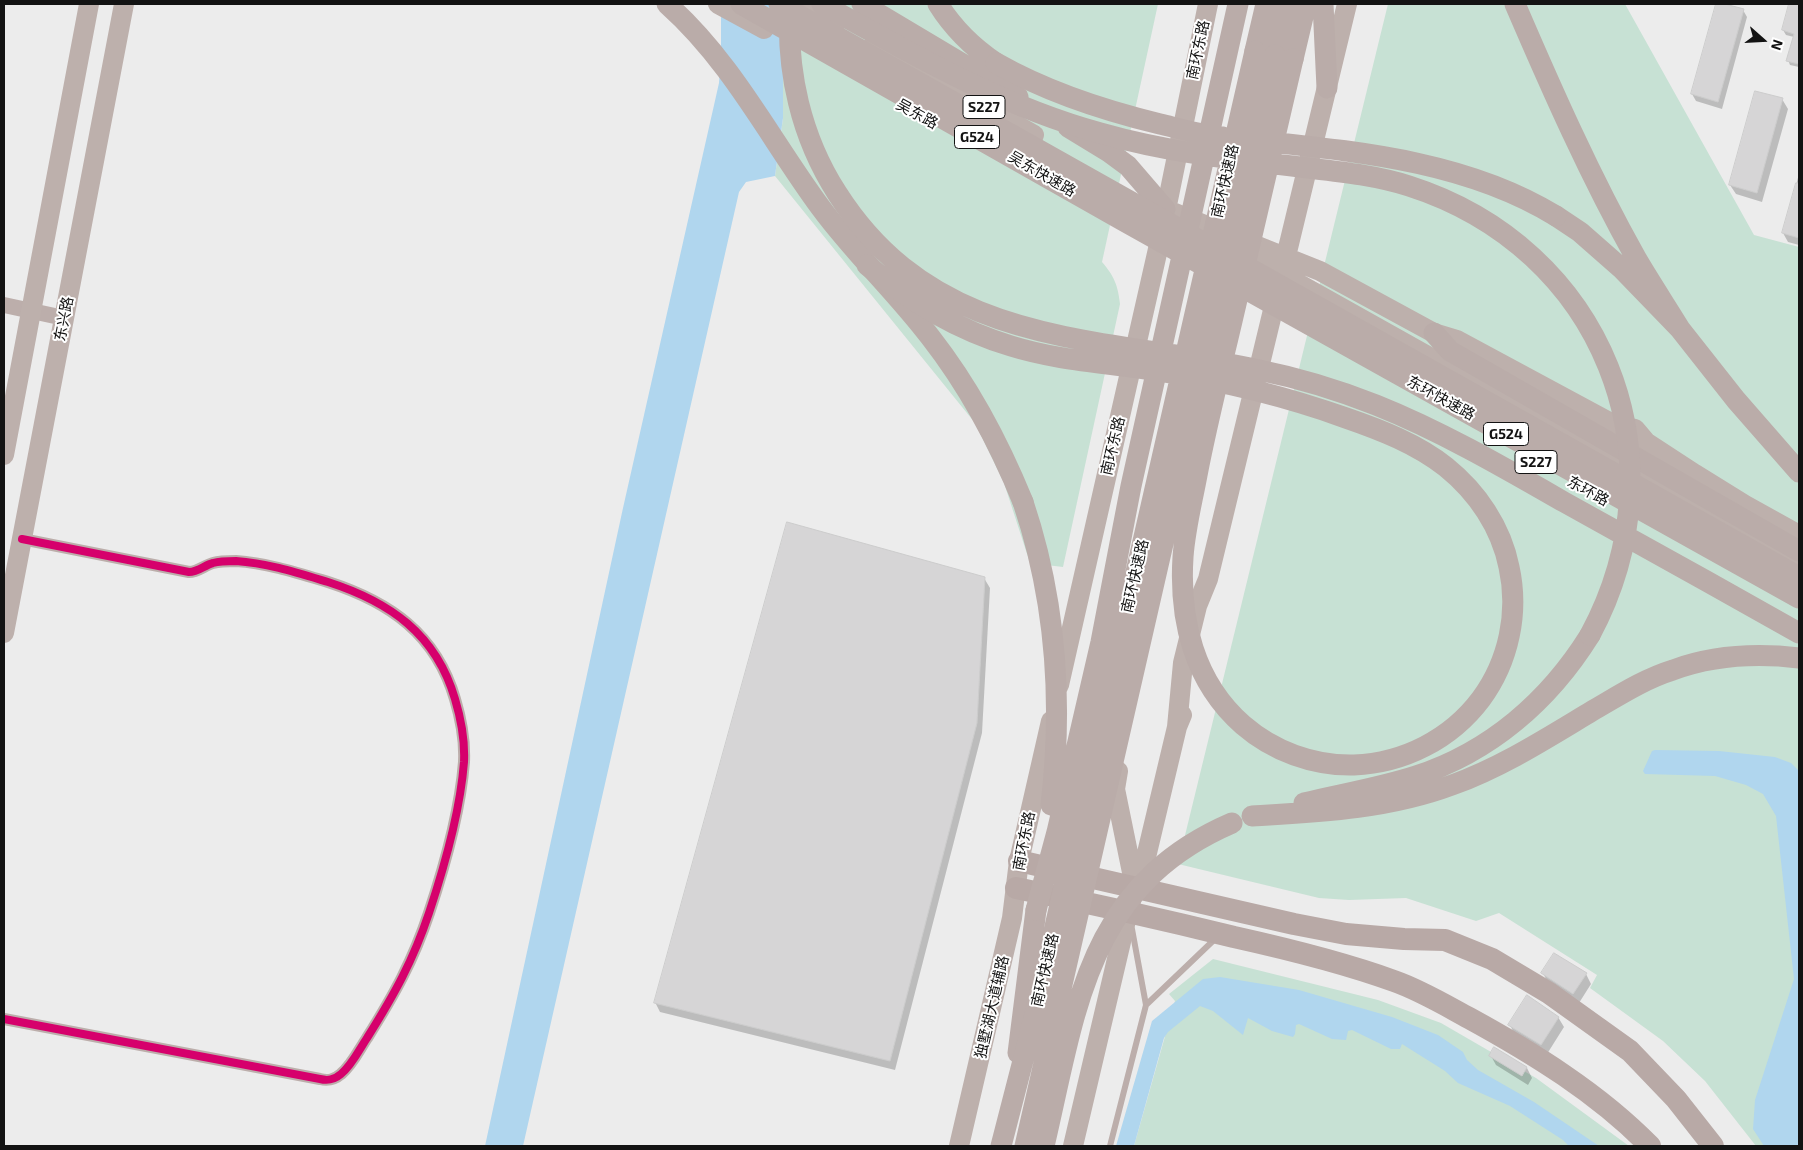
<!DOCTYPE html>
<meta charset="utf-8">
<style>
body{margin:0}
#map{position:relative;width:1803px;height:1150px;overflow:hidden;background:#ececec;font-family:"Exo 2",sans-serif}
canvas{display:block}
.frame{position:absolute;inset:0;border:5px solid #131313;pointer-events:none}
.north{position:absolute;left:1738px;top:15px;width:50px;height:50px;-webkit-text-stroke:4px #fff;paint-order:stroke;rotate:109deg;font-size:14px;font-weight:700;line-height:20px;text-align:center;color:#131313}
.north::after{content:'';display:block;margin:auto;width:18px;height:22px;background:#131313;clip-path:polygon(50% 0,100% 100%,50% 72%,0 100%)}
</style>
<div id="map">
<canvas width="1803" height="1150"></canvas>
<div class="frame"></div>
<div class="north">N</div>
</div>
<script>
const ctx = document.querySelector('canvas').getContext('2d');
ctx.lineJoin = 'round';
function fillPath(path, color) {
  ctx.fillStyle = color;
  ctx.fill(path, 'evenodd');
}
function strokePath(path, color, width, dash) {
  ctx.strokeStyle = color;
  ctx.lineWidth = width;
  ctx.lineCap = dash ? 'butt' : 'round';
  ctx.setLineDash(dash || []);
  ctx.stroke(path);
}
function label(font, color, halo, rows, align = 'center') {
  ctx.font = font + ' "Exo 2","Noto Sans SC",sans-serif';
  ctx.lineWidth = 4;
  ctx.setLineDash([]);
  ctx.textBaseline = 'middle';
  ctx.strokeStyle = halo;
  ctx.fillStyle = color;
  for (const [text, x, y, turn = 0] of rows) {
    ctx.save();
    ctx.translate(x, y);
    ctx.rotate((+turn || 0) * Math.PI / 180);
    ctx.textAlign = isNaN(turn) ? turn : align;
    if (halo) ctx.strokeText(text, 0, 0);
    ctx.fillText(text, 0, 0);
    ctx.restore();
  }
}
fillPath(new Path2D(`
 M797,4H1158L1102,262C1114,276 1118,285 1120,304L1063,567L1030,563L1004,483L975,423L775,176L783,118V70Z
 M1388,4H1625L1754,235L1799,247V1146H1756L1705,1081L1663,1041L1590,988L1597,975L1499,913L1476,921L1406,898L1349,900L1319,898L1178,864Z
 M1213,959L1378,1000L1441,1023L1536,1078L1629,1146H1134L1175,1001L1169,994Z`), '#c7e1d4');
fillPath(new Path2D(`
 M721,4H797L783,70V118L775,176L746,182L739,192L523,1146H485L623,508L719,83L721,54Z
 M1655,750L1719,751L1775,757L1791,763L1799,771V1146H1764L1753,1129L1755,1100L1794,979L1776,816L1763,794L1746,785L1715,776L1645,774L1643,771L1652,751Z
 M1220,977L1299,990L1392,1017L1438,1035L1463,1052L1467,1060L1478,1070L1534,1102L1599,1146H1569L1563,1140L1510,1106L1458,1083L1445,1071L1402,1044L1400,1049H1391L1352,1030L1348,1031L1346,1040L1332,1039L1299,1024L1296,1025L1295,1034L1293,1037L1272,1031L1248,1018L1243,1035L1213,1011L1200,1006L1168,1032L1164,1038L1134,1146H1116L1152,1021L1203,979Z`), '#b0d6ee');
fillPath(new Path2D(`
 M1717,4L1743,10L1747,17L1722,109L1696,101L1692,94Z
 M1791,4H1799V67L1790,65L1788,60L1794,37L1786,35L1783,30Z
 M1782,99L1788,109L1762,202L1736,194L1730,185Z
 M1799,174V245L1788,242L1783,233Z
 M984,578L990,588L982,733L895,1070L660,1012L655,1002Z
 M1543,973L1586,974L1591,984L1579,1003L1548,983Z
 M1558,1017L1564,1027L1547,1054L1515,1035L1510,1025Z
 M1495,1049L1527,1068L1532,1078L1528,1085L1496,1065L1491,1056Z`), '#0003');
const building = new Path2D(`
 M1716,4H1725L1744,9L1718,102L1691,94Z
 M1789,4H1799V64L1786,61L1794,34L1782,30Z
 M1755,91L1783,98L1757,193L1729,185Z
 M1796,183H1799V238L1782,233Z
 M787,522L985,577L977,723L890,1061L654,1003Z
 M1554,953L1587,973L1573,994L1541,973Z
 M1527,995L1559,1017L1541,1045L1508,1025Z
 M1494,1047L1527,1067L1522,1076L1489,1056Z`);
fillPath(building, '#d6d5d6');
strokePath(building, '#ccc', 1);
strokePath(new Path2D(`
 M1146,1005L1216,938
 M1110,1146L1146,1005L1132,929`), '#bcaeab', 6);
strokePath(new Path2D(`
 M4,1019L320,1079C328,1081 334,1080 341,1074C352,1065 359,1050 367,1038C394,995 413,961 429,913C445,865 460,813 464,762C465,741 461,719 455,699C436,634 390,602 328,582C298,573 267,563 236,561C228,561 220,561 213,563C205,565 198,572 189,572L22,539`), '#bcaeab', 12);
strokePath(new Path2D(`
 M4,305L64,318`), '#bcaeab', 16);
strokePath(new Path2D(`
 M718,4L764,29
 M803,4L836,23
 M874,44L1034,135
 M1165,209L1320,271L1434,333L1457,340L1613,424L1635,429L1646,442L1695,474L1745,505L1799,535
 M1233,247L1799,564
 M4,455L89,4
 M4,633L124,4
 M1059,685L1158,249L1208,4
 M1177,727L1183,663L1197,606L1208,579L1347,4
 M1118,771L1115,789L1135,887
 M959,1146L1012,918L1019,861L1051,721
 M1073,1146L1128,912L1135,887L1147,853L1177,727L1182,715`), '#bdb0ac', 20);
strokePath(new Path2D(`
 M667,4C733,63 770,139 821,208C855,254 897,293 931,338C970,388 999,443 1023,502
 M862,4L1018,97
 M938,4C953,28 972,47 996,63
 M1323,4L1327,88
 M1515,4C1552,90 1590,176 1636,258C1650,282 1666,306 1680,329
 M1255,51L1266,4
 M1275,55L1287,4
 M1293,59L1306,4
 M1068,127L1109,152L1128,166L1165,209
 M1556,216L1580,232L1621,268L1680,329L1736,400L1799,472
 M1434,333L1450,351L1799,551
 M1304,803C1341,794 1379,788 1416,776C1490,752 1549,701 1590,635
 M1252,816C1320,812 1388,809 1452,785C1502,767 1547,738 1592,711C1618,696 1644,679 1673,670C1714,655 1756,653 1799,658
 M1018,1053L1036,910`), '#baaca9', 21);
strokePath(new Path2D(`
 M1019,861L1294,924L1346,934L1404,939L1445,940L1492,959L1549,993L1630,1051L1676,1099L1713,1146
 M1016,888C1089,903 1161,919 1234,937C1288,949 1342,962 1394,981C1420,990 1445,1005 1469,1018C1533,1053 1598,1093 1650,1146`), '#b8a9a6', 22);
strokePath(new Path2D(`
 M741,4L1124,221L1799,598
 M779,4L1799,577
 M790,4C786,71 801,137 837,193C937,350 1100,335 1259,370C1299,378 1338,390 1376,405C1441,431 1503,467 1564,502C1642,545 1721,589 1799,633
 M822,4C912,54 1001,106 1100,133C1163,151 1228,159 1292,166C1332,171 1371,174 1409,186C1603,248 1686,456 1590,635
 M996,63C1047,92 1102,110 1160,124C1181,129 1202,135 1223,137
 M1261,141C1362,152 1468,162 1556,216
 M867,265C910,302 958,330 1011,346C1059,361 1109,363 1158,371C1222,381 1285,396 1346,418C1381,430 1417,444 1446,467C1477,492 1501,527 1509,567C1519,612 1509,661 1481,699C1451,739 1404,763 1354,765C1313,766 1273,751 1243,725C1194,682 1179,620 1183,557C1185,529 1192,502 1197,475C1207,423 1220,372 1232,321C1252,233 1273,146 1293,59
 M1023,502C1056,600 1063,703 1051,805
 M1036,910L1057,832L1101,642L1131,486L1238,4
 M1001,1146L1035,1014L1255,51
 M1025,1146L1275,55
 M1044,1146C1076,1010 1086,886 1232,823`), '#baaca9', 21);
strokePath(new Path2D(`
 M4,1019L320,1079C328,1081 334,1080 341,1074C352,1065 359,1050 367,1038C394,995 413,961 429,913C445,865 460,813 464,762C465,741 461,719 455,699C436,634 390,602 328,582C298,573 267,563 236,561C228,561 220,561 213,563C205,565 198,572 189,572L22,539`), '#d6006c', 8);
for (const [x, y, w] of [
 [984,107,42],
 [977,137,45],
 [1506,434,45],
 [1536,462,42]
]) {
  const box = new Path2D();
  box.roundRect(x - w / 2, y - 11.5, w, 23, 4);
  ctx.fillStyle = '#fff';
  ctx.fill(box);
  strokePath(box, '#131313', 1);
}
label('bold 14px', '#131313', null, [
 ["S227",984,107],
 ["G524",977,137],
 ["G524",1506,434],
 ["S227",1536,462]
]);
label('15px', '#131313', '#fff', [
 ["南环东路",1198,50,-78],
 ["吴东路",917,114,29],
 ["吴东快速路",1042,174,30],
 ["南环快速路",1225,181,-77],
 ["东兴路",64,319,-79],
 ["东环快速路",1441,398,29],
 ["南环东路",1113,446,-77],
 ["东环路",1588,491,29],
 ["南环快速路",1135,576,-77],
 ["南环东路",1024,841,-79],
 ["南环快速路",1045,970,-77],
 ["独墅湖大道辅路",992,1007,-77]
]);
</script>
